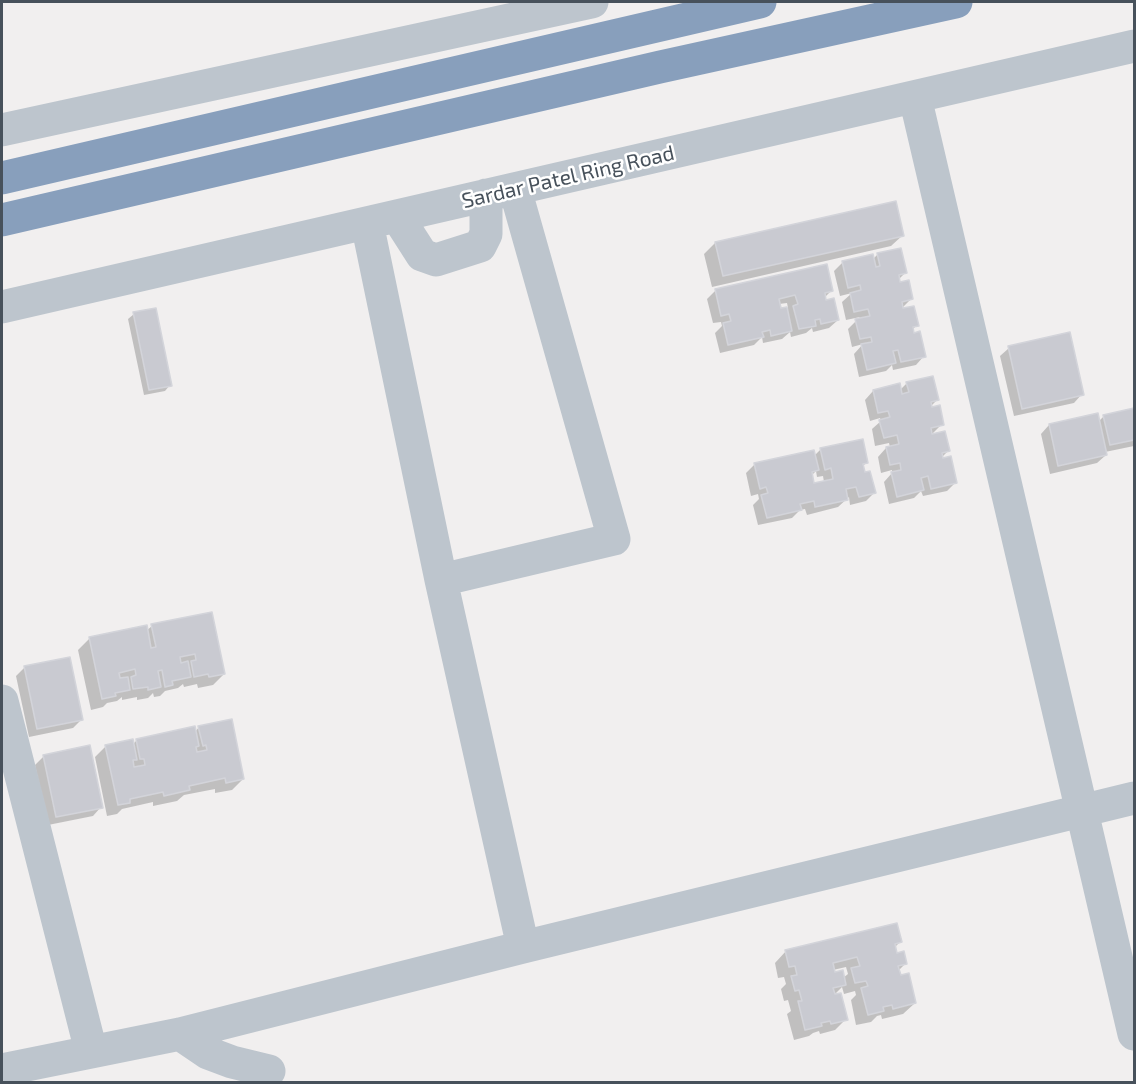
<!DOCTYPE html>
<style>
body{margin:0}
#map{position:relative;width:1136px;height:1084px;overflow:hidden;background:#f1efef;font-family:"Exo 2",sans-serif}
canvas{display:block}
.frame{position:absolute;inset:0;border:3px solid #47515b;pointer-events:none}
</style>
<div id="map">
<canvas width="1136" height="1084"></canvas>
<div class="frame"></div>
</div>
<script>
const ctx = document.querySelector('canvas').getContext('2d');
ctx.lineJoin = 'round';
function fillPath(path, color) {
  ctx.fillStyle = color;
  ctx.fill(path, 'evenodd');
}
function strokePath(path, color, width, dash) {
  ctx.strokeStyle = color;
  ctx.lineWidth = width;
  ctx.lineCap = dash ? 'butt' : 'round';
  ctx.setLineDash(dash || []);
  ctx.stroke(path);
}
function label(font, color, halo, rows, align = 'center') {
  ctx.font = font + ' "Exo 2",sans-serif';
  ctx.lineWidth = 5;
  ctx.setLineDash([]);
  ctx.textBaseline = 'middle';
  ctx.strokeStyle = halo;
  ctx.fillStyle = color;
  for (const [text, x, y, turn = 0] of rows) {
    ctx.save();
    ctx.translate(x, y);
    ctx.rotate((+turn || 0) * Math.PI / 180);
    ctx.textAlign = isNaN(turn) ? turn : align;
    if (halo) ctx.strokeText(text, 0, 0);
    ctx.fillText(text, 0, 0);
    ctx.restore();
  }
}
fillPath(new Path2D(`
 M895,203L903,235L891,246L712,287L704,254L715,243Z
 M878,254L905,273L898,280L911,299L900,310L917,325L912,330L924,356L916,365L893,370L892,365L886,371L859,377L854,354L863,344L852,347L848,329L860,317L846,320L842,302L852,293L840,296L834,271L843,262L873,259Z
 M716,290L831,291L824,298L838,320L829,328L813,332L812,328L806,333L791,337L790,332L782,339L763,343L762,337L754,345L720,353L715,333L722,326L721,322L713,323L707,299ZM787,303L788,308L780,309L779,304Z
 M134,314L170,385L165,391L144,395L128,319Z
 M1009,348L1082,394L1074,403L1014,416L1000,356Z
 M907,383L937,400L927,410L942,424L931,435L948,451L942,457L956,482L947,491L923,496L921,491L914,498L889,504L884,482L892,473V470L881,473L878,457L886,448L890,447L889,443L875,446L872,429L881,421L880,418L870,421L865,400L873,391L900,390Z
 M1134,409V446L1105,452L1106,455L1097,463L1050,474L1041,434L1049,425L1098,422L1104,416Z
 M821,449L867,462L862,467L874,493L866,501L850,505L849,497L838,507L807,515L805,509L800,510L792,518L758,525L753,505L759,499L758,494L751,496L746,473L755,464L814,456ZM816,471L817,477L823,476L824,482L813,485L811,476Z
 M211,614L224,674L213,685L198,688L197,684L184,687L183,684L178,688L165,691L160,696L154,697L153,693L148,698L137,700V697L122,700V697L117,701L107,703L103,707L91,710L78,650L89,639L146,631L152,626Z
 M25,667L82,719L73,728L29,737L16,676Z
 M199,727L243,779L232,790L215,793V789L184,795L177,801L153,806V802L122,809L117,814L107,816L95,757L106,746L132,745L137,740L195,732Z
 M44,756L101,807L93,816L48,825L35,765Z
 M900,942L895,947L896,954L905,964L898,971L915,1003L903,1014L882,1019L881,1015L877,1016L871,1022L856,1025L851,1000L856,995L855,991L844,994L842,987L833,996L846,1019L835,1030L820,1034L819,1031L813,1033L809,1036L794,1040L787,1014L791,1011L788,1000L784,1001L781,989L786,984L784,977L778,978L775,963L786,951ZM846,967L848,974L843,978L834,974L833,970Z`), '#0003');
const building = new Path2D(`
 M896,201L904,236L723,276L715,242Z
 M901,248L907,273L899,275L900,282L909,280L913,299L902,302L903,308L914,306L919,326L913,327L914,333L920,331L926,357L901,362L898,350L893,351L896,363L867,370L861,344L872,342L871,337L860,339L855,319L870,316L868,309L854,312L850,293L861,290L860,285L848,288L842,261L873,254L876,267L880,266L877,253Z
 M827,264L833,291L825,293L826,300L834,298L839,320L821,324L820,319L815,320L816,326L799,329L793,306L798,304L795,295L779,299L781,308L787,307L792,331L771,336L770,330L762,332L764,337L728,345L723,323L731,321L729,314L721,316L715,289Z
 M156,308L172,386L149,390L133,312Z
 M1070,332L1084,395L1022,409L1008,346Z
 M933,376L939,400L931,402L932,407L940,405L944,425L931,428L932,434L945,431L950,451L942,453L943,458L951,456L957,483L931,489L928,476L921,478L924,490L897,497L891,472L901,470L900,463L890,465L886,447L899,444L897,435L884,438L879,420L890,417L888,411L878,413L873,390L900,383L902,394L909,392L906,382Z
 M1134,408V440L1110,445L1103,415Z
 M1098,413L1107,455L1058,466L1049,424Z
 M863,439L868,463L863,464L865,472L870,471L876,493L859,497L856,487L846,489L848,500L815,507L814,501L800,504L802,510L767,518L761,495L768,493L766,487L760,489L754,463L814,450L819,470L812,472L814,483L833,479L831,468L825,470L820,448Z
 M212,612L225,674L209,677L208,674L194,677L191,661L196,660L195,654L180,657L181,663L188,661L191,677L172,681L173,685L165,687L162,670L158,671L161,687L148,690V687L133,689L131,677L136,675L135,669L119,673L120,678L128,677L130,690L115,693L116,696L102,699L89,637L147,625L151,648L156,647L151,624Z
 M70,657L83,720L37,729L24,666Z
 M232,719L244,779L226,783L225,778L189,786L190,790L164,796L163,792L130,799V803L118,805L105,745L133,739L137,760H133L134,767L145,765L144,759H140L136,739L195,726L199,746L196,747L197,752L207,750L206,745L203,746L198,726Z
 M90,745L103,808L56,817L43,755Z
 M897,923L902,942L895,944L897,953L904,951L907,964L898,966L901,975L909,973L916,1003L893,1009L892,1005L883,1007L884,1011L868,1015L861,988L868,986L866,981L855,983L851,968L860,966L857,957L833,963L835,972L843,970L846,985L833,988L835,994L841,993L848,1020L831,1024L830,1021L821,1023L822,1026L805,1030L798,1001H802L799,990L795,991L791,976L797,975L795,966L789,967L785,950Z`);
fillPath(building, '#c9cad1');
strokePath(building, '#d3d4da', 1.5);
strokePath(new Path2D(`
 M915,97L1134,1034
 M2,130L592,2
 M397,216L422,255L436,260L480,246L486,234V195
 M367,223L441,580L523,947
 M2,307L1134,46
 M441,580L614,539L515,189
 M2,701L91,1051
 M180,1034L208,1053L232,1062L269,1071
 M2,1070L180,1034L523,947L1134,798`), '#bdc5cd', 33);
strokePath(new Path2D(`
 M2,178L760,2
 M2,220L660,67L956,2`), '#889fbc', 33);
label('21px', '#47515b', '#fff', [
 ["Sardar Patel Ring Road",568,177,-13]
]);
</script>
